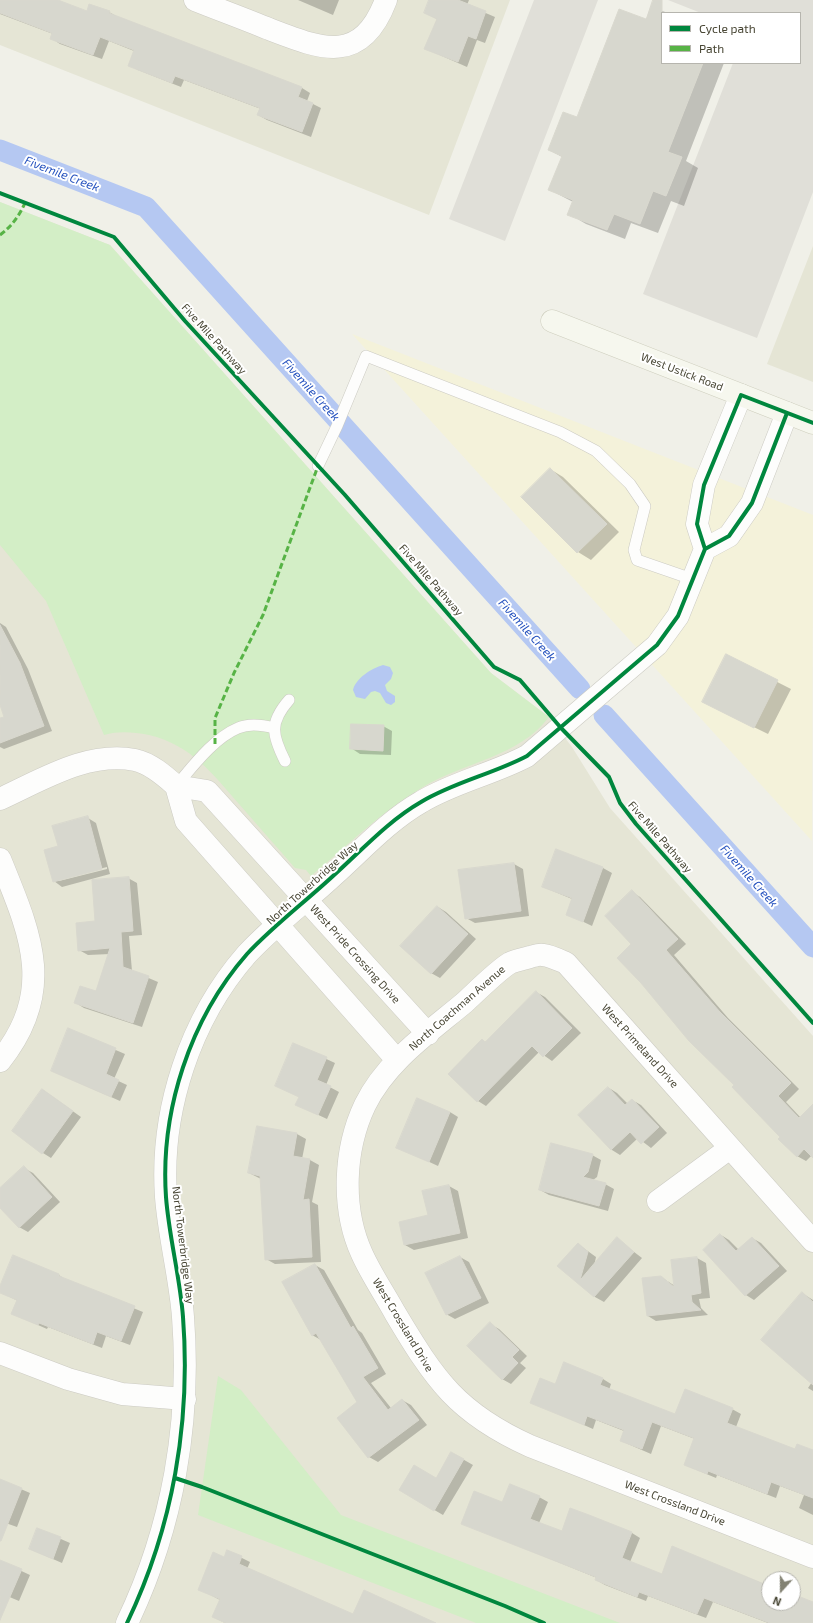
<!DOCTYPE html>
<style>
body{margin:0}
#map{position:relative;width:813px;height:1623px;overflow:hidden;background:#f0f0e8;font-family:"Exo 2",sans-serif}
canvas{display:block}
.legend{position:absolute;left:661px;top:12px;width:140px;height:52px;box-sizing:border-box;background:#fff;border:1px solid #b6b5ae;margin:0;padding:5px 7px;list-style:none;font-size:12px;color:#484634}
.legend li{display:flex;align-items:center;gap:8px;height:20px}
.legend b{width:20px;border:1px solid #b6b5ae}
.north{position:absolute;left:761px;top:1571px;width:40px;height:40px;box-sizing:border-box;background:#fff;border:1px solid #b6b5ae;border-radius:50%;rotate:201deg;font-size:11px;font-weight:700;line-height:16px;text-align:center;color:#484634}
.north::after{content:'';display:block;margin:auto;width:14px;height:18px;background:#838273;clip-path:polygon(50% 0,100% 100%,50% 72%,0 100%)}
</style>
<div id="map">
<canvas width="813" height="1623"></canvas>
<ul class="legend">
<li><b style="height:5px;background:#00873e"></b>Cycle path</li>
<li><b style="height:5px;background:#57b346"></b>Path</li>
</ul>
<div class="north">N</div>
</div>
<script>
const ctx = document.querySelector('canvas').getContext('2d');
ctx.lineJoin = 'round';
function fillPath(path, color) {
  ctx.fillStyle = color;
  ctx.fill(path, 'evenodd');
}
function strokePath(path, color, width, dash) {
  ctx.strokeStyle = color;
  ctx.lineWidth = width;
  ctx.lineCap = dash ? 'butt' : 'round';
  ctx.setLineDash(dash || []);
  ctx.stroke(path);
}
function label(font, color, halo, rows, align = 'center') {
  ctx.font = font + ' "Exo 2",sans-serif';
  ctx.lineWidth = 4;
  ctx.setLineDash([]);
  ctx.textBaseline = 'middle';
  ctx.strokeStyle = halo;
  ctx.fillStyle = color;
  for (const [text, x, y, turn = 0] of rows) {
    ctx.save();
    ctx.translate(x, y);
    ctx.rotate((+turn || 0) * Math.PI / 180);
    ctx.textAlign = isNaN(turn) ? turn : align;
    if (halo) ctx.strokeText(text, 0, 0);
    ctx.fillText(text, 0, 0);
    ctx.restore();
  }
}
fillPath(new Path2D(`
 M0,0H510L429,215L0,45Z
 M0,202L110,245L491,673L549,717L572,747L610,808L813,1036V1623H0ZM769,1579H793V1603H769Z
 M813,246V382L767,364Z`), '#e5e5d5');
fillPath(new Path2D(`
 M352,334L813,515L812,841Z`), '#f4f2da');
fillPath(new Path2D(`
 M0,202L110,245L491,673L549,717C519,757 464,762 423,787C382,811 347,846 311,876L306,870L295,868C277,847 258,826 239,804C212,773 191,745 149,735C132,732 119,731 104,735L46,601L0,545Z
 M218,1376L241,1390L341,1515L620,1623H476L198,1515Z`), '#d3eec6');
fillPath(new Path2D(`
 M534,0H598L505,241L449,219Z
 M668,0H813V192L757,338L643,294L733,63H800V13H701Z`), '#e0dfd8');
fillPath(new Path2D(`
 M383,665L390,667L393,673L391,679L385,685L387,691L395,696V702L391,705L386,703L380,693L375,691L371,692L365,699L356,697L353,690C356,678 372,668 383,665Z`), '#b5c8f2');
fillPath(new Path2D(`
 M0,0H56L87,12H109L118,17L302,88L310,93L307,101L321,108L311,137L267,120L258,115L261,109L184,80L181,87L138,70L129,65L134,51L109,41L102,59L60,44L51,38L53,34L0,14Z
 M298,0H339L333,15Z
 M430,0H469L467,5L495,17L485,43L477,40L467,67L426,49L437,19L425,13Z
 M651,7L668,13H662V63H724L686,161L698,168L684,206L671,201L658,233L631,223L625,239L586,224L569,214L573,202L550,190L562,157L549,150L578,118L646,20Z
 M550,469L563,477L619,532L591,560L578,552L522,497Z
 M0,623L6,627L28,669L52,731L4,749L0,747V719L6,717L0,703Z
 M726,656L791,689L768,734L717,709Z
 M383,726L392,731L391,755L360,754L351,748Z
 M88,818L96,823L110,874L62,887L54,881ZM107,867V869L59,881V879Z
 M556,851L603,868L612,873L592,926L567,914L572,899L543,887Z
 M514,864L523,869L529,916L475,923L466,918Z
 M128,878L137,883L142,935L129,936L132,971L158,982L142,1027L84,1008L76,1003L96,992L110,954L88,955L79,950Z
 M632,892L640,897L686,944L674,955L728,1018L799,1089L786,1102L801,1118L813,1106V1157L812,1155L806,1161L797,1156L736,1085L633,944Z
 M438,907L446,912L476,939L440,978L431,973Z
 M536,992L545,997L581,1033L552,1061L539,1052L486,1106L478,1101L449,1074L482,1040L486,1042Z
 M69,1030L125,1054L114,1079L127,1085L120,1101L52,1071Z
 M294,1044L335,1063L326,1085L339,1092L327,1119L297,1105L300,1097L276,1085Z
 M609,1088L617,1093L628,1104L632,1100L641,1105L667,1133L651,1148L638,1138L620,1155L612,1150L579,1115Z
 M43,1090L81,1117L51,1158L43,1153Z
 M450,1112L458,1117L438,1166L397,1147Z
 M258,1127L297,1134L306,1139L302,1159L310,1160L319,1165L312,1202L318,1205L321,1262L275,1264L266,1259L261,1179L249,1173Z
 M592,1155L601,1160L597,1177L593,1180L605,1184L614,1189L608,1211L549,1195L540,1190Z
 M24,1168L33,1173L60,1202L28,1232L19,1227L0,1206V1190Z
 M449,1186L458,1191L468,1238L414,1250L405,1245L429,1216Z
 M721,1235L729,1240L739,1250L752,1238L761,1243L787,1271L754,1300L746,1295Z
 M617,1239L642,1258L604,1302L595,1297L559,1266L578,1244L596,1257L594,1266Z
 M460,1257L469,1262L489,1303L455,1319L446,1314Z
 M697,1258L706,1263L710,1298L699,1299L701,1308L708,1315L656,1321L648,1316L661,1277L675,1286Z
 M315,1265L324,1270L358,1330L362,1333L386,1374L371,1383L391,1408L402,1400L411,1405L427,1425L378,1462L369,1457L338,1418L358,1403L321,1340L312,1335Z
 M59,1275L67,1281L143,1312L130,1345L106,1336L102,1348L48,1327L47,1329L13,1314L18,1301L0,1292V1289Z
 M802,1293L813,1300V1391L808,1388L812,1382Z
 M490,1324L499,1329L527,1356L520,1363L526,1368L511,1384L502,1379Z
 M603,1379L611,1384L609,1390L676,1416L732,1409L741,1414L736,1427L795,1451H813V1515L799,1508L804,1495L780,1486L776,1498L717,1475L716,1478L685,1465L695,1439L661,1426L651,1454L621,1441L624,1431L596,1420L593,1429L531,1402L555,1386Z
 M452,1453L473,1465L443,1515L400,1490L436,1479Z
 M0,1480L30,1493L17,1527L0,1521Z
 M539,1497L548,1502L539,1523L562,1532L632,1533L640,1538L630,1562L662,1575L673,1548L769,1586V1603H793V1596L813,1603V1623H768L713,1602L706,1618L648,1596L646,1601L605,1585L596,1580L597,1578L462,1523L503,1504Z
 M38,1529L70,1543L62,1563L30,1549Z
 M228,1551L250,1562L247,1569L353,1616L429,1623H225L213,1617L220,1600L199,1589L225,1558Z
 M0,1561L30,1575L19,1601L0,1593Z`), '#0003');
strokePath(new Path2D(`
 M0,150L146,207L580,689
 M604,715L813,947`), '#b5c8f2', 21);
const building = new Path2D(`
 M0,0H58L87,11L89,4L110,11L109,13L302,87L298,97L313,103L302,132L257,115L260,108L175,76L172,83L128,66L134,50L100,37L93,55L50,39L52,33L0,13Z
 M429,0H458L486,11L476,39L468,36L458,62L424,49L437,19L424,13Z
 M653,0H662V63H703L668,152L682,157L666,196L653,191L640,224L614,214L607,230L567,215L573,200L548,190L562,156L548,150L563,112L577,117L619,9L646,19Z
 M550,468L607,524L577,553L521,497Z
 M0,625L20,663L44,726L0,743V718L4,717L0,705Z
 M726,654L778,680L754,728L702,702Z
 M351,724L384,725L383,751L350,749Z
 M88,816L102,869L53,882L44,850L58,846L52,826Z
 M556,849L603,867L583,922L566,915L572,898L542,887Z
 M514,863L521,911L465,919L458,870Z
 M129,877L133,931L121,932L123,967L149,976L133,1023L74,1003L80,986L96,991L110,948L78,951L76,923L95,921L92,880Z
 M632,890L678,939L666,950L720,1012L791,1083L778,1096L799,1118L813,1104V1158L804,1149L797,1157L778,1139L780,1137L732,1087L734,1085L689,1041L641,983L617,958L631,944L605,916Z
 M437,906L468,934L431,974L400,946Z
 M536,991L572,1028L543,1057L532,1046L477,1102L448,1074L482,1039L485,1042Z
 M68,1028L116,1048L106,1074L119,1080L111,1097L51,1071Z
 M293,1043L327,1057L317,1080L331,1086L318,1115L295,1105L299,1097L275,1086Z
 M608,1087L625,1105L632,1099L659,1127L641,1144L630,1132L611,1150L578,1115Z
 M42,1089L73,1111L42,1154L12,1131Z
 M417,1098L450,1112L429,1162L396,1148Z
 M257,1126L297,1133L293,1156L310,1159L303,1200L309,1199L312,1257L265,1260L260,1176L248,1173Z
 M551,1143L593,1154L588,1172L583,1177L606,1183L599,1206L539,1190Z
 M24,1166L52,1197L19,1228L0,1208V1188Z
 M449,1185L460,1233L404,1245L399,1222L428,1215L422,1191Z
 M720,1234L736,1251L752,1237L779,1266L745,1296L703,1250Z
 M617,1237L634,1252L594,1297L557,1266L578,1243L588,1252L580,1280Z
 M13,1255L59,1274V1276L135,1306L121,1341L97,1332L93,1344L39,1323L38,1325L11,1314L17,1300L0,1293V1286Z
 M460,1256L481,1298L446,1315L425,1273Z
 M697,1257L701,1293L691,1295L692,1302L701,1310L647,1316L642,1278L661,1276L674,1287L671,1260Z
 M315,1264L351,1328L353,1326L378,1368L363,1377L388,1410L402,1399L419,1420L368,1458L337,1418L357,1402L316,1333L312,1336L282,1282Z
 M802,1292L813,1302V1385L761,1340Z
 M490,1322L519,1350L512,1357L518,1363L502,1380L467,1346Z
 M564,1362L603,1378L600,1385L675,1414L685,1389L733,1408L727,1423L795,1449L797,1444L813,1450V1498L771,1482L767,1494L708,1471L707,1474L684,1465L694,1438L652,1422L642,1449L620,1441L624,1430L587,1416L584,1425L530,1403L540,1378L555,1384Z
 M451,1452L464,1459L434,1511L399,1490L414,1465L436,1478Z
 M0,1479L22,1488L1,1541H0Z
 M510,1484L540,1496L530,1519L562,1531L570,1508L589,1515L632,1532L622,1558L662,1574L672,1546L769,1586V1603H793V1594L813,1602V1623H770L704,1598L697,1614L639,1592L637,1597L595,1580L596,1577L461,1524L474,1491L502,1502Z
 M37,1528L61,1537L53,1559L29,1549Z
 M227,1550L242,1556L239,1564L353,1614L364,1590L436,1623H226L212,1617L220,1599L198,1590L213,1552L224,1557Z
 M0,1560L22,1569L0,1620Z`);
fillPath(building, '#d7d7ce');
strokePath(building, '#d9d8ce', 1);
const service = new Path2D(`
 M318,466L337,426L366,356L560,432L596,451L630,484L645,506L634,550L637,560L692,579
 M285,761C272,735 269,723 289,700
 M176,786C193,766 214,738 238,728C249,723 263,725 274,728`);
const minor = new Path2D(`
 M195,0C220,10 245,19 269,29C321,49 361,66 386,0
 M0,799C42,780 87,751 135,760C150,763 165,776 176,786
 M0,859C30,933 57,990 0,1061
 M397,1060L186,821L176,786L207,791L428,1034
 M658,1201L730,1148
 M813,1241L566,963C559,960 551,956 543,955C539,954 534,956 530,957C524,959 516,960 510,963C499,969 475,993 464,1003C428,1033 386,1062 365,1105C344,1149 341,1208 362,1254C371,1274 384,1293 395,1313C435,1380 457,1413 530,1446L813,1557
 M0,1353L68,1379L122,1394L185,1399`);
const tertiary = new Path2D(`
 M705,549L697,524L704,485L741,395
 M127,1623C173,1527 191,1422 183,1317C180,1277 169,1237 166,1197C160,1111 190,1019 247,954C273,926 305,902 333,876C361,851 388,821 421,802C454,782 493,774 527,756L657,645L678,616L705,549L729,536L752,503L787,413`);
const secondary = new Path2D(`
 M552,321L813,423`);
strokePath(service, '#cccbc3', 12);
strokePath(minor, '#cccbc3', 23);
strokePath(tertiary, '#cccbc3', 23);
strokePath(secondary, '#cecebe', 23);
strokePath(service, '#fdfdfc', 11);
strokePath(minor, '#fdfdfc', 22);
strokePath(tertiary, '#fdfdfc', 22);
strokePath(secondary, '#f6f7ee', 22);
strokePath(new Path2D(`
 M0,235C12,226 19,216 25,203
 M215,744V718L234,673L263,615L318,466`), '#57b346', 3, [6, 3]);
strokePath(new Path2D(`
 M0,193L114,237L185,321L345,495L494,667L520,680L561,728L609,777L620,803L636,824L813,1023
 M705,549L697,524L704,485L741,395L813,423
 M175,1478L202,1487L505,1606L544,1623
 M127,1623C173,1527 191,1422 183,1317C180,1277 169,1237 166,1197C160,1111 190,1019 247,954C273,926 305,902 333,876C361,851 388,821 421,802C454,782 493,774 527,756L657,645L678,616L705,549L729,536L752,503L787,413`), '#00873e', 4);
label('11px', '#484634', '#fff', [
 ["Five Mile Pathway",214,339,48],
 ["West Ustick Road",682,372,21],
 ["Five Mile Pathway",431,580,49],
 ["Five Mile Pathway",660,837,49],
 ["North Towerbridge Way",312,883,-42],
 ["West Pride Crossing Drive",355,954,48],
 ["North Coachman Avenue",457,1008,-41],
 ["West Primeland Drive",640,1046,48],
 ["North Towerbridge Way",183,1245,83],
 ["West Crossland Drive",403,1325,59],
 ["West Crossland Drive",675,1503,21]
]);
label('italic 12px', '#2350be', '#fff', [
 ["Fivemile Creek",62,174,21],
 ["Fivemile Creek",311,390,48],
 ["Fivemile Creek",527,630,48],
 ["Fivemile Creek",749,876,48]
]);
</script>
